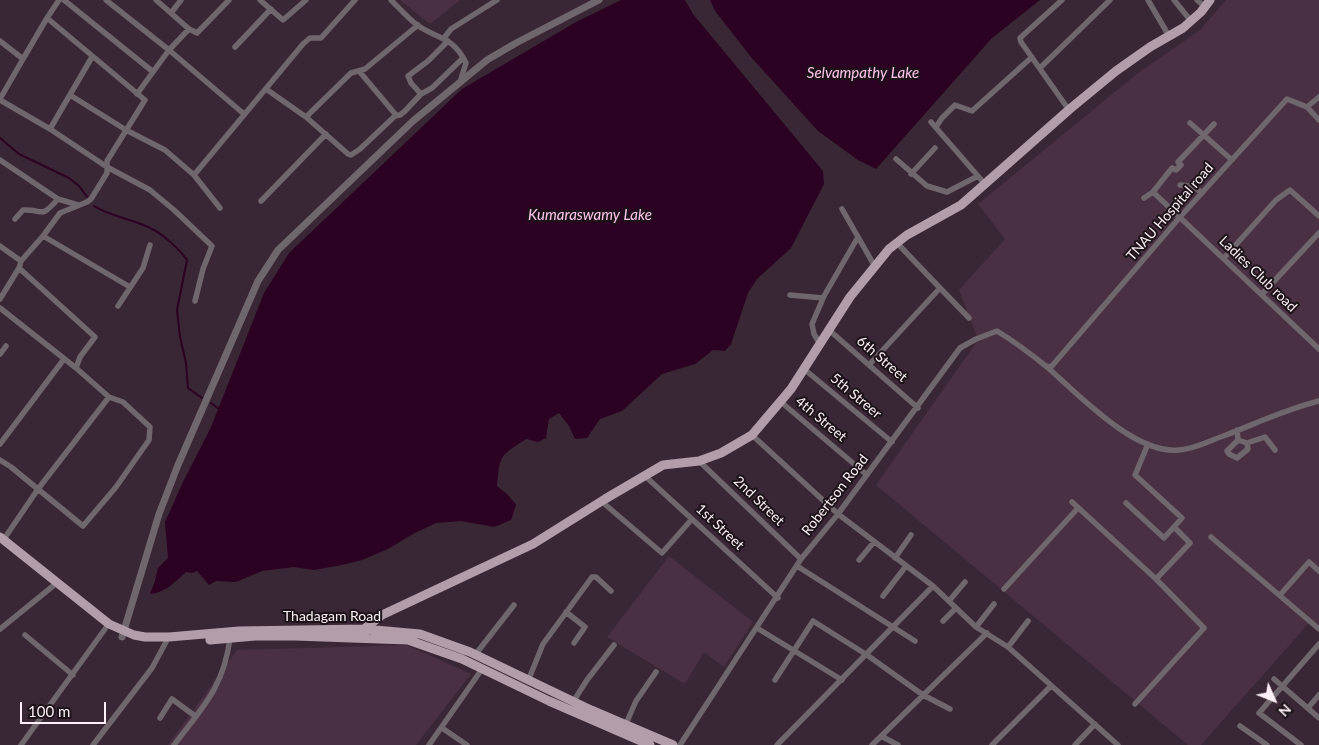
<!DOCTYPE html>
<style>
body{margin:0}
#map{position:relative;width:1319px;height:745px;overflow:hidden;background:#3a2735;font-family:Lato,sans-serif}
canvas{display:block}
.north{position:absolute;left:1249px;top:675px;width:50px;height:50px;-webkit-text-stroke:4px #1c1319;paint-order:stroke;rotate:134deg;font-size:14px;font-weight:700;line-height:20px;text-align:center;color:#fceff7}
.north::after{content:'';display:block;margin:auto;width:18px;height:22px;background:#fceff7;clip-path:polygon(50% 0,100% 100%,50% 72%,0 100%)}
.scale{position:absolute;left:20px;top:702px;width:86px;height:22px;box-sizing:border-box;border:2px solid #fceff7;border-top:0;padding-left:6px;font-size:15px;line-height:18px;white-space:nowrap;color:#fceff7;-webkit-text-stroke:4px #1c1319;paint-order:stroke}
</style>
<div id="map">
<canvas width="1319" height="745"></canvas>
<div class="north">N</div>
<div class="scale">100 m</div>
</div>
<script>
const ctx = document.querySelector('canvas').getContext('2d');
ctx.lineJoin = 'round';
function fillPath(path, color) {
  ctx.fillStyle = color;
  ctx.fill(path, 'evenodd');
}
function strokePath(path, color, width, dash) {
  ctx.strokeStyle = color;
  ctx.lineWidth = width;
  ctx.lineCap = dash ? 'butt' : 'round';
  ctx.setLineDash(dash || []);
  ctx.stroke(path);
}
function label(font, color, halo, rows, align = 'center') {
  ctx.font = font + ' Lato,sans-serif';
  ctx.lineWidth = 4;
  ctx.setLineDash([]);
  ctx.textBaseline = 'middle';
  ctx.strokeStyle = halo;
  ctx.fillStyle = color;
  for (const [text, x, y, turn = 0] of rows) {
    ctx.save();
    ctx.translate(x, y);
    ctx.rotate((+turn || 0) * Math.PI / 180);
    ctx.textAlign = isNaN(turn) ? turn : align;
    if (halo) ctx.strokeText(text, 0, 0);
    ctx.fillText(text, 0, 0);
    ctx.restore();
  }
}
fillPath(new Path2D(`
 M400,0H460L430,24Z
 M1226,0H1319V631L1309,623L1201,745H1188L876,485L978,340L959,290L1005,239L978,204L1138,73L1200,30Z
 M669,556L753,622L724,667L704,652L685,684L607,637Z
 M407,645L471,674L416,745H168L237,650Z`), '#493042');
fillPath(new Path2D(`
 M621,0H685L693,14L823,171L824,184L791,248L757,279L748,293L731,344L725,351L713,350L695,364L662,374L622,411L600,419L587,438L575,439L569,426L559,413L549,419L546,438L538,442L526,439C500,456 500,454 497,486L508,495L516,505L511,520L494,527L461,521L436,523L413,534L388,549L362,560L342,565L314,570L294,567L262,571L236,582L216,581L209,585L197,571L192,573L186,572C175,582 165,593 150,594L155,581L158,568L168,558L165,522L182,484L211,427L264,293L289,253L462,89L576,22Z
 M710,0H1040L992,38L876,169L858,160L818,131L751,57L715,11Z`), '#2b0222');
strokePath(new Path2D(`
 M0,138L19,154L69,178L79,186L88,198
 M94,206C111,217 134,219 152,229C163,234 180,250 187,260L177,310L180,337L186,363L188,388L202,398
 M211,403L219,409`), '#2b0222', 2);
strokePath(new Path2D(`
 M64,0L152,71
 M106,0L169,50L244,114
 M156,0L189,29
 M260,0L283,20L306,0
 M391,0C399,8 408,18 417,25C437,39 453,36 466,63L460,82
 M1062,0L1020,38L1021,42L1069,110
 M1148,0L1169,36
 M1174,0L1191,21
 M1197,0L1205,7
 M171,13L181,0
 M444,38L451,29L497,0
 M0,41L23,59L0,99
 M235,47L271,9
 M23,59L47,18L59,0
 M1040,68L1110,0
 M266,89L306,117L351,73L365,69L418,25
 M137,94L169,50L189,29L197,33L229,0
 M421,94L411,83L408,76L428,61L448,41
 M70,95L126,130L165,150L194,175L220,208
 M0,100L50,129L107,167L150,190L174,210L212,246L203,269L195,301
 M1307,107L1319,97
 M395,116L400,115L405,111L421,94L432,88L463,58
 M306,117L348,154L351,155L360,149L396,115L359,71
 M931,122L984,183
 M1190,123L1232,160
 M936,127L942,118L955,105L972,111L1032,57
 M50,129L92,57
 M896,159L927,186L947,192L978,176
 M0,160L58,199L78,205
 M911,174L935,148
 M194,175L303,44L310,38H321L355,0
 M1180,185L1193,186L1202,193
 M1153,192L1319,349
 M1144,198L1153,192L1172,168L1176,170L1181,165L1178,162L1214,124
 M261,201L326,134
 M842,209L874,265
 M15,219L23,210C45,209 39,220 58,199
 M43,236L130,287
 M0,246L21,261
 M1224,258L1276,200L1290,190L1319,216
 M19,268L21,261L43,236L60,213L87,202L91,199L107,173V161L145,100L47,18
 M940,288L969,318
 M1262,294L1319,233
 M790,295L823,298
 M0,299L19,268L95,337L80,357L76,368L109,397L123,402L150,427L149,440L116,487L83,526L11,467L0,460
 M118,306L143,268L150,245
 M0,308L76,368
 M829,330L918,408
 M820,344L814,334L812,324L824,296L858,237
 M0,354L6,346
 M869,365L940,288L897,243
 M1046,366L1051,367L1180,217L1287,99L1307,107L1319,120
 M804,369L892,442
 M781,402L867,475
 M1237,430L1238,440L1227,451L1229,454L1237,458L1248,449L1247,443
 M752,435L838,514L933,586L976,627L1008,647L1118,745
 M1238,440L1247,443L1265,437L1275,450
 M0,444L64,359
 M699,461L801,559
 M645,476L778,598
 M601,501L662,553L692,519
 M1072,502L1156,579L1204,628L1135,704
 M1126,503L1164,538L1182,518L1135,475L1148,444
 M1211,537L1319,629
 M4,539L38,489L109,397
 M895,558L911,535
 M859,560L874,542
 M797,566L915,641
 M1156,579L1190,543L1174,527
 M1004,589L1078,508
 M1280,595L1309,562L1319,571
 M883,596L906,566
 M949,601L965,582
 M566,612L585,627L574,643
 M943,621L956,608
 M976,627L994,604
 M757,628L842,680
 M0,629L53,586
 M25,635L73,675
 M1008,647L1028,621
 M475,655L514,605
 M1274,679L1319,718
 M775,680L813,621L867,655L923,695L950,709
 M528,681L543,644L592,577H596L611,591
 M573,702L587,680L614,645
 M1308,708L1319,695
 M160,718L172,699L195,716
 M625,726L636,701L656,672
 M1240,726L1267,745
 M442,728L467,745
 M881,736L898,745
 M21,745L105,629
 M93,745L152,668L166,642
 M174,745C202,708 224,687 230,638
 M429,745L482,669
 M680,745L801,559L838,514L960,348L976,339L997,331C1015,342 1031,354 1047,367C1078,394 1135,455 1179,450C1195,449 1211,440 1226,435C1257,423 1287,409 1319,401
 M777,745L933,586
 M872,745L987,633
 M992,745L1051,686
 M1075,745L1095,724
 M1301,745L1259,713L1319,644`), '#70666d', 5.5);
strokePath(new Path2D(`
 M122,637L159,514L178,465L258,281L278,250L413,121L487,60L516,43L599,0`), '#70666d', 7);
strokePath(new Path2D(`
 M0,537L109,624L134,635L145,637H169L239,631L364,629L420,634L470,652L591,710L673,745
 M365,637L364,629L382,615L533,544L605,499L663,465L699,461L721,453L752,435L791,389L850,297L889,249L907,235L961,205L1071,108L1116,71L1150,47L1183,28L1201,12L1210,0
 M210,640L255,636H295L408,640L462,659L549,701L650,745`), '#b29dab', 9);
label('14px', '#fceff7', '#1c1319', [
 ["TNAU Hospital road",1170,212,-49],
 ["Ladies Club road",1258,274,44],
 ["6th Street",882,359,41],
 ["5th Streer",856,396,40],
 ["4th Street",821,419,40],
 ["Robertson Road",835,495,-52],
 ["2nd Street",759,501,44],
 ["1st Street",720,527,43],
 ["Thadagam Road",332,616]
]);
label('italic 15px', '#fdc6ec', '#1c1319', [
 ["Selvampathy Lake",863,73],
 ["Kumaraswamy Lake",590,215]
]);
</script>
